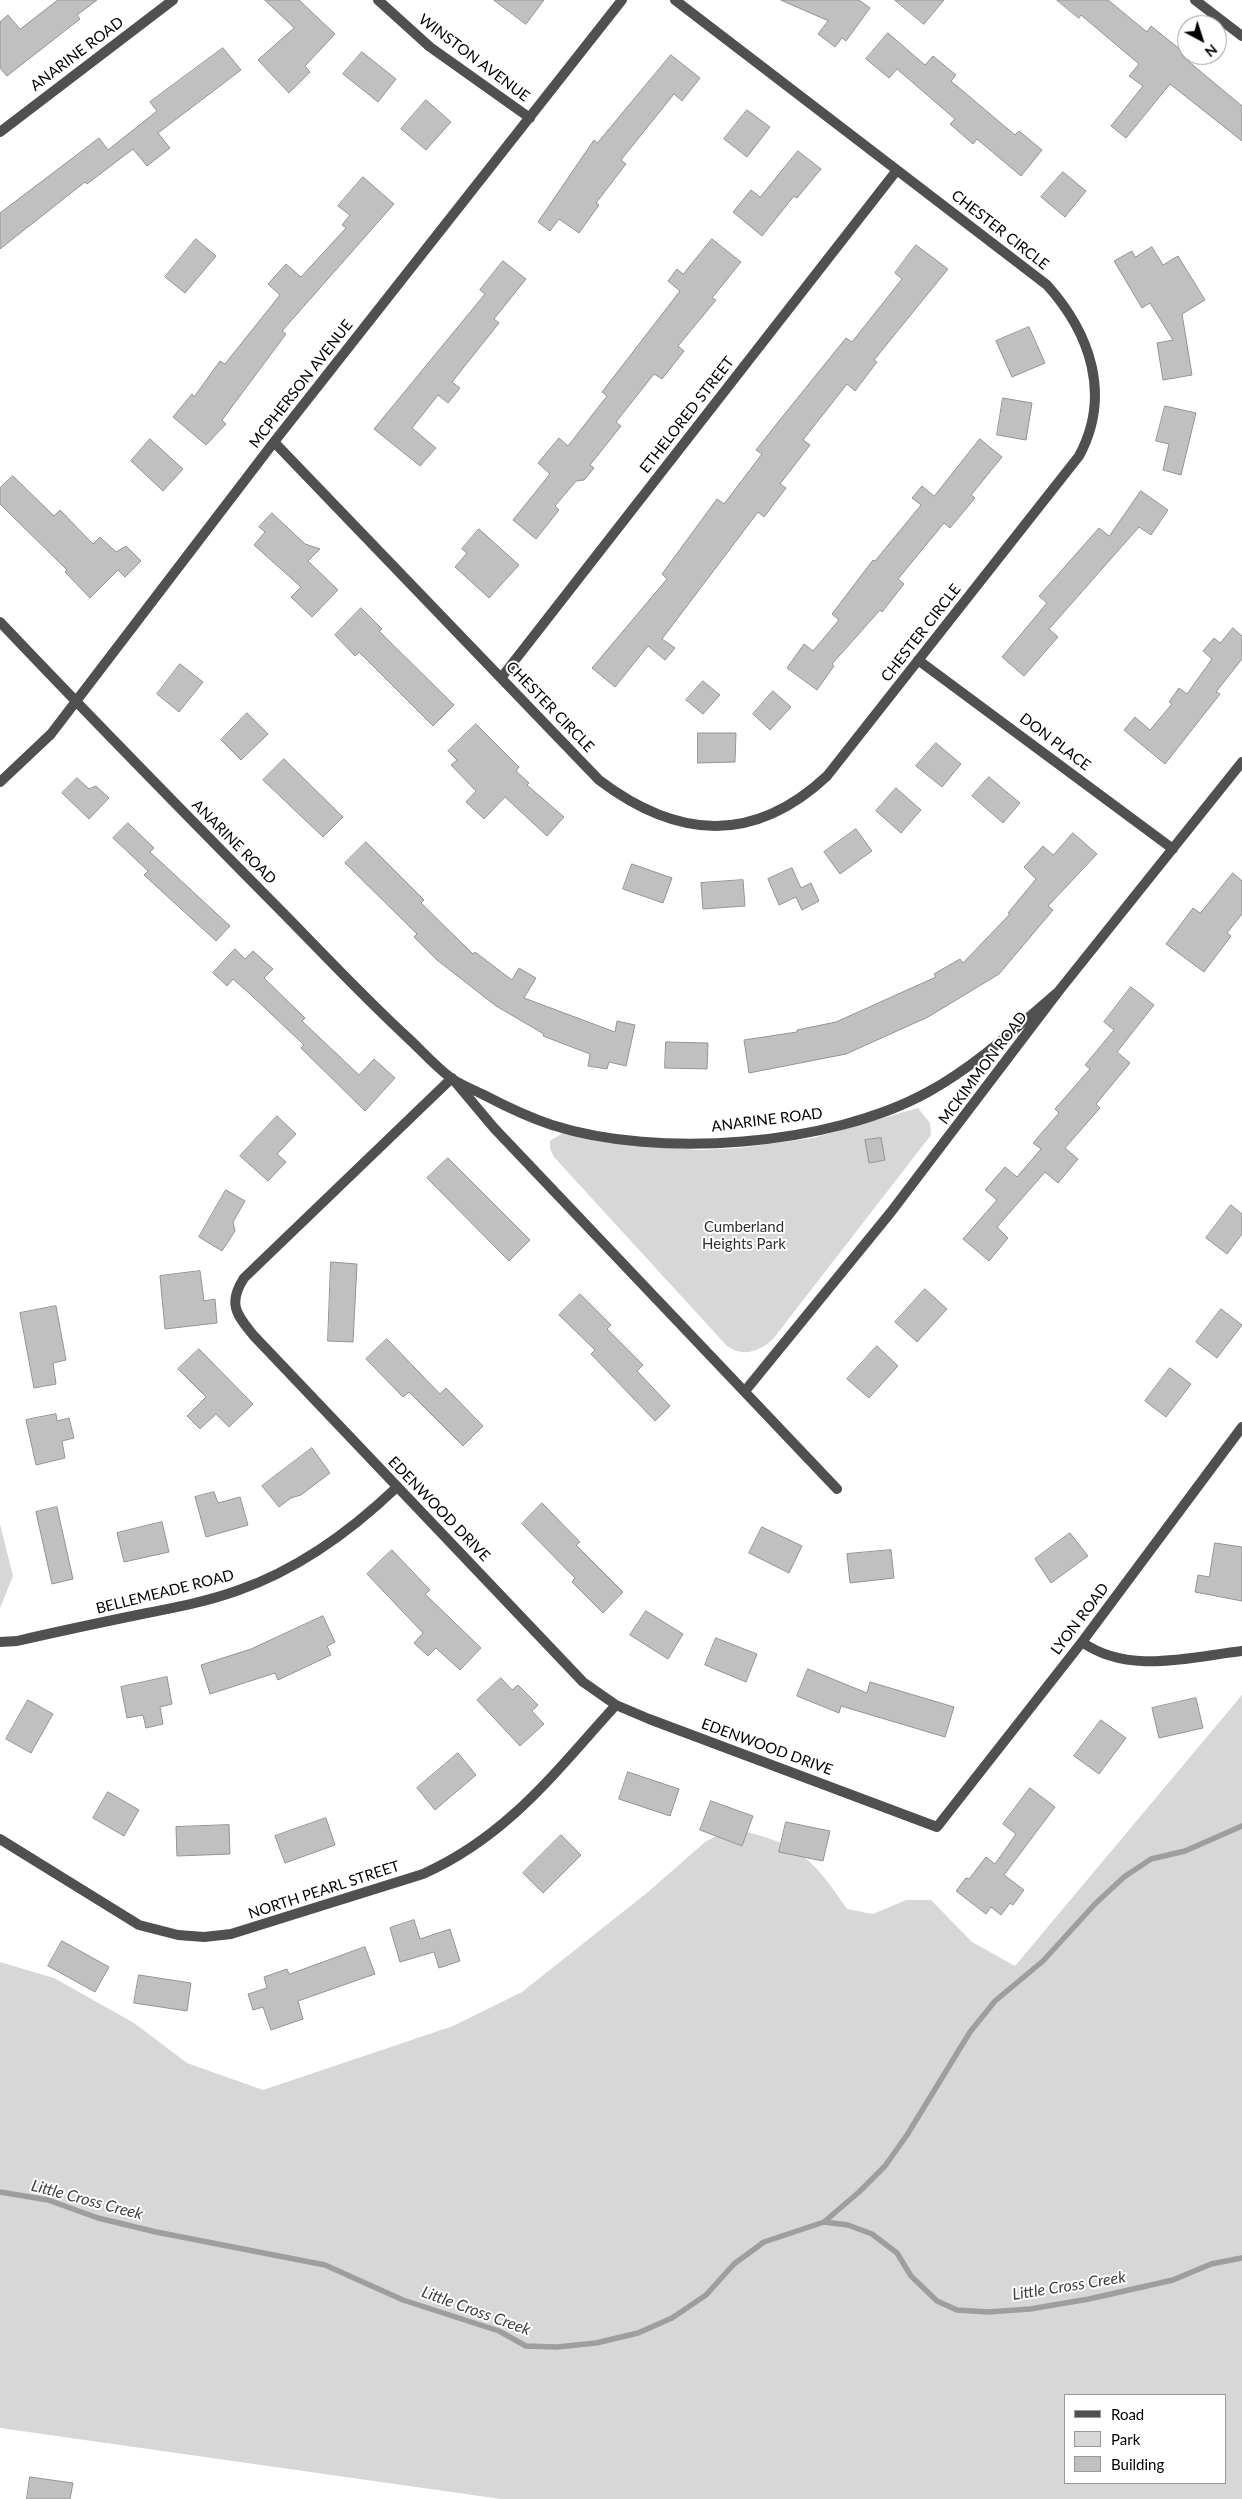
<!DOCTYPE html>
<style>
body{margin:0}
#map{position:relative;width:1242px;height:2499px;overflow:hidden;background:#fff;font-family:Lato,sans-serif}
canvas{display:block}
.legend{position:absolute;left:1064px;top:2394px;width:162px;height:90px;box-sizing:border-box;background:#fff;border:1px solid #999;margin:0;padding:6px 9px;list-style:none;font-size:15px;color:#000}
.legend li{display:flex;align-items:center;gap:10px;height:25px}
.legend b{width:25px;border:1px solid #999}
.north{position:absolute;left:1177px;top:15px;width:50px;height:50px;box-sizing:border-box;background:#fff;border:1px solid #999;border-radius:50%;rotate:140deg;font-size:14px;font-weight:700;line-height:20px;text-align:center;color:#000}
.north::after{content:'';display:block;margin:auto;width:18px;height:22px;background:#000;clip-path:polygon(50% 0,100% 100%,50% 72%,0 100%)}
</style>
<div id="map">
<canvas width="1242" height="2499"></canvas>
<ul class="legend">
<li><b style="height:6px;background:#505050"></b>Road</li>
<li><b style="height:14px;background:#d7d7d7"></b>Park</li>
<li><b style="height:14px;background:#c0c0c0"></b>Building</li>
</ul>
<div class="north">N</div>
</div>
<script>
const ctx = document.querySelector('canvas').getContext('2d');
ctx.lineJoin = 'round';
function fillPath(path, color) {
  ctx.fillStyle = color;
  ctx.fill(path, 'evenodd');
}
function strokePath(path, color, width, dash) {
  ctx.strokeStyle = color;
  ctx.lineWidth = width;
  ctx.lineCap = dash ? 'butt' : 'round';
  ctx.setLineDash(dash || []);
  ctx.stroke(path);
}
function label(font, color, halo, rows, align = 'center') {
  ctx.font = font + ' Lato,sans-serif';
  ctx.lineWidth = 4;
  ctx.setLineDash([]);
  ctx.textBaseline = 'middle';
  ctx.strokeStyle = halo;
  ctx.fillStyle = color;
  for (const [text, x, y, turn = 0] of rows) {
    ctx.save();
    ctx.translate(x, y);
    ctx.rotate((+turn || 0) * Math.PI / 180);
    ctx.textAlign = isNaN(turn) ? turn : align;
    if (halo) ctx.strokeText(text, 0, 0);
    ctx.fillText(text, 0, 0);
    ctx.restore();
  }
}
fillPath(new Path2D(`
 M918,1108L930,1123L931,1135L773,1339C759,1352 742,1358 726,1345L554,1157L550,1149V1141L569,1129L664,1147L699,1150L739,1148L813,1138Z
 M0,1524L13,1576L0,1608Z
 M1242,1695V2499H501L0,2428V1962L54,1978L134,2023L187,2063L263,2090L453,2026L522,1992L648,1892L705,1842L731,1828C796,1843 810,1854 847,1909L873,1914L906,1900H931L972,1942L1015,1966ZM1066,2395H1226V2483H1066Z`), '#d7d7d7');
strokePath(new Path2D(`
 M0,2192L48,2200L98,2218L156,2232L325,2265L403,2300L499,2331L526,2346L557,2347L596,2343L638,2333L672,2318L706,2295L734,2264L764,2242L824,2222L848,2225L872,2234L897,2253L911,2276L937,2301L957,2310L988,2312L1030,2309L1089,2299L1173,2280L1211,2264L1242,2258
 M824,2222L859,2192L885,2166L907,2135L970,2032L995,2001L1043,1961L1095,1904L1124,1877L1151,1859L1185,1851L1242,1826`), '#9e9e9e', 5.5);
const building = new Path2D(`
 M58,0H97L77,15L80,19L7,76L0,68V22L8,15L20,29Z
 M265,0H299L335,34L305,66L310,72L289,93L258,60L294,28Z
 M494,0H544L526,24Z
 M781,0H859L870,8L846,41L842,38L835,47L818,34L828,21Z
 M895,0H944L924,24Z
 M1057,0H1108L1147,32L1151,26L1191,58L1188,61L1242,106V141L1170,84L1126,138L1111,126L1143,86L1129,76L1139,64L1081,15L1079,18Z
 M888,33L925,65L933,56L956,75L951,81L1015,135L1019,131L1042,150L1021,176L977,139L973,144L950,124L955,119L897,69L889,78L866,59Z
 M223,48L241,70L158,133L170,148L147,166L133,149L87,184L85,182L0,249V213L99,138L108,150L157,111L150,102Z
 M362,52L396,79L378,102L343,74Z
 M671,55L700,78L682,101L674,94L621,160L626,164L596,203L599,205L579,233L559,219L550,231L538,222L594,140L597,143Z
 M426,100L451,122L426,150L401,129Z
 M747,110L770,127L747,157L724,139Z
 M798,151L821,169L797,198L794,196L762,236L733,212L751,190L760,197Z
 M1063,172L1086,191L1065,217L1041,197Z
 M363,177L394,204L282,331L286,334L222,420L226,424L206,445L173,417L192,394L194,397L220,361L225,364L280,295L268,284L286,264L301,277L346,228L342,225L350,215L338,206Z
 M196,239L216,256L185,293L165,277Z
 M712,239L741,262L712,298L716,300L678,346L684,351L662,379L654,374L616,422L621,426L590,465L594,468L584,480L576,481L555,506L559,510L536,539L513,520L550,474L538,463L559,438L568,446L607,396L602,392L680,291L668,281L677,269L683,274Z
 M916,245L948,269L874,360L877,362L855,391L847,384L803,440L810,445L780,484L786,488L764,517L758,512L662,639L675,648L665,660L648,646L615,687L592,668L667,579L662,574L717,499L724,504L762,454L756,450L779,421L846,338L852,342L902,279L895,273Z
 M1152,247L1163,265L1178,256L1205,300L1182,314L1192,375L1163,380L1157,343L1173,340L1150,303L1142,308L1114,261L1132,251L1135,257Z
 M503,261L526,279L494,319L499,323L452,382L460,388L448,403L438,395L412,428L436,448L420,466L374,429L485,294L480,290Z
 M1029,327L1045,363L1012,377L996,341Z
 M1003,398L1032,403L1026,440L997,435Z
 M1165,406L1196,413L1181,475L1163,470L1169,444L1156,441Z
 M150,439L183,469L163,491L131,461Z
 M980,439L1002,457L971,495L975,498L950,528L944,523L898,579L904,584L882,612L880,610L832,664L834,666L817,690L787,668L804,644L813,651L839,620L832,614L873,560L875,561L921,505L912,498L922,486L934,496Z
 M13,476L54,516L60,510L93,544L100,537L116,552L126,546L141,561L125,577L118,570L90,598L65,572L67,570L0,504V488Z
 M1141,491L1168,510L1151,535L1139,527L1049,629L1058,637L1024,676L1002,657L1047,603L1039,596L1099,528L1109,536Z
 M272,513L305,544L320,549L308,561L338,590L312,617L291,597L301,587L254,545L265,532L259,527Z
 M479,529L519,565L489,598L455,567L467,553L462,549Z
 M361,608L382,629L379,631L454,705L433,726L359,652L355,656L335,635Z
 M1233,628L1242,636V659L1216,692L1220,694L1165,764L1124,730L1135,717L1150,730L1172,704L1169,702L1179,688L1187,694L1212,659L1203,651L1214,638L1220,643Z
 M180,664L203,682L179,712L157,694Z
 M703,681L720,695L703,714L686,700Z
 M773,691L791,707L770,730L753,714Z
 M247,713L268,734L241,760L221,740Z
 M476,724L519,767L516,771L529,783L527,785L564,817L547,836L505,797L484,819L466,802L476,791L451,765L457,760L448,751Z
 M698,733H736L735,762L698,763Z
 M936,743L961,764L942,787L916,766Z
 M284,759L343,817L323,837L263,780Z
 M989,777L1020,803L1003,823L972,796Z
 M77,778L89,789L96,786L109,798L89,819L62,793Z
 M896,788L921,810L901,833L876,811Z
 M128,823L154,848L150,852L230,926L216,941L144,875L148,871L113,838Z
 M856,829L872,851L840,874L824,852Z
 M1073,833L1097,854L1048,906L1053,910L999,974L928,1017L846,1054L749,1073L744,1040L797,1032V1030L836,1022L936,977L934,974L960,959L963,963L1010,914L1008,913L1036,879L1024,867L1043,846L1053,855Z
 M366,842L424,900L421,903L473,954L475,952L512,980L519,968L536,978L524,998L615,1032L617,1021L635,1025L626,1066L609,1062L607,1069L588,1066L590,1054L543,1036L544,1034L496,1006L437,960L414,937L417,934L345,863Z
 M632,864L672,878L663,903L623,889Z
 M792,868L801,888L811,883L819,901L802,910L796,897L779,905L768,879Z
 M1233,873L1242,881V914L1227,933L1231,936L1204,972L1166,944L1193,908L1200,913Z
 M743,880L745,906L703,909L701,883Z
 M235,949L245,959L253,951L273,969L264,978L305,1018L302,1021L359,1075L374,1059L395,1078L365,1111L301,1048L304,1045L250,994L233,979L227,986L213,973Z
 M1131,987L1154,1005L1117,1052L1130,1063L1096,1104L1100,1108L1065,1148L1078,1159L1058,1183L1045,1172L997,1227L1008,1238L989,1261L963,1239L997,1200L985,1190L1005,1167L1017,1177L1041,1149L1033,1143L1059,1113L1055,1109L1090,1069L1085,1065L1114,1030L1104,1022Z
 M666,1042L708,1043L707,1069L665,1068Z
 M277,1116L296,1134L277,1154L286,1162L268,1181L240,1156Z
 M881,1138L885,1160L869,1163L865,1140Z
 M448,1158L530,1240L509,1261L427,1178Z
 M226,1190L245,1201L233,1222L235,1231L222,1251L199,1237Z
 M1231,1205L1242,1214V1234L1227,1254L1206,1238Z
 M331,1262L357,1264L353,1342L328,1341Z
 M200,1271L204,1301L215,1299L217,1323L165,1329L160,1276Z
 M925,1289L947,1309L917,1342L895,1322Z
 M580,1294L611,1325L607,1329L643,1365L637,1371L670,1406L655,1421L591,1354L595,1350L559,1315Z
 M56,1306L66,1360L53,1363L56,1384L34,1388L20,1313Z
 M1221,1309L1242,1325L1217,1358L1196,1342Z
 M387,1339L440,1394L446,1388L483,1426L463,1446L409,1392L403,1397L366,1359Z
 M877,1346L898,1366L869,1398L847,1379Z
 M199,1349L253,1404L229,1427L216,1414L200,1429L187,1416L206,1397L178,1369Z
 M1170,1368L1191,1384L1166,1417L1145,1401Z
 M56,1414L57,1421L69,1418L74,1438L62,1441L65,1458L36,1465L26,1420Z
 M312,1448L330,1473L301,1495L291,1498L279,1507L262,1486Z
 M214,1492L218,1503L240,1497L248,1525L206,1537L195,1497Z
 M542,1503L580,1542L576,1545L623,1592L603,1613L572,1582L575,1578L522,1524Z
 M57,1507L73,1579L52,1584L36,1512Z
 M162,1522L169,1552L124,1562L117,1533Z
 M762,1527L802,1546L789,1573L749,1553Z
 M1070,1533L1088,1556L1051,1583L1035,1559Z
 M1215,1543L1242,1547V1601L1195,1592L1198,1575L1209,1577Z
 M392,1550L430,1590L425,1594L481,1648L460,1670L436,1648L428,1656L414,1643L423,1633L367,1574Z
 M891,1550L894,1578L850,1583L847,1554Z
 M646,1611L683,1634L668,1659L630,1635Z
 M323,1616L335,1642L327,1646L331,1655L278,1680L275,1673L210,1694L201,1665L251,1649Z
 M716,1638L757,1654L746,1682L705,1665Z
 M808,1669L867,1693L870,1682L954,1707L945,1737L841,1706L839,1713L797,1696Z
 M167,1677L172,1704L160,1707L163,1724L146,1728L143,1715L127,1718L121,1687Z
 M501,1678L512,1690L518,1685L538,1705L532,1711L544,1724L520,1746L477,1700Z
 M1196,1698L1203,1728L1159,1738L1152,1708Z
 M28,1700L53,1714L31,1753L6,1739Z
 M1101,1720L1126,1738L1099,1774L1074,1756Z
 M458,1753L476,1775L435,1810L417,1788Z
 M628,1772L679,1789L670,1816L619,1799Z
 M1030,1788L1055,1807L1004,1875L1024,1890L1013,1905L1010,1903L1001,1915L991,1907L986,1914L956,1891L966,1878L969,1879L986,1857L995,1864L1016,1834L1003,1824Z
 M108,1792L139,1810L124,1836L93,1818Z
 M711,1801L753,1816L742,1846L700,1830Z
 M326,1818L335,1845L285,1863L275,1836Z
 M786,1822L830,1831L823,1861L779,1852Z
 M229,1825L230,1854L177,1856L176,1827Z
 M561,1835L581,1855L543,1893L523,1873Z
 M414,1920L420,1939L450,1929L460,1961L439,1968L434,1952L400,1962L390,1928Z
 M62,1941L109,1967L95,1992L48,1966Z
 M365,1947L375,1974L298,2001L303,2019L271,2030L263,2007L253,2010L248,1994L267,1988L264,1977L287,1969L289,1974Z
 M139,1975L191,1983L187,2011L134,2003Z
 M30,2477L73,2483L70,2499H27Z`);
fillPath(building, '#c0c0c0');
strokePath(building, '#949494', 1);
strokePath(new Path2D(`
 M378,0L430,47L530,118
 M1195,0L1242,36
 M0,132L173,0
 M274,442L599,780C677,839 753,845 827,776L1079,456C1112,395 1090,333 1047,285L675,0
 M0,622C96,723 194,823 292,922C330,961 368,1001 408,1038C422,1051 435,1066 451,1078C461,1085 474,1090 486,1096C507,1107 528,1117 552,1125C658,1159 830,1146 928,1092C977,1065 1016,1028 1058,992
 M918,660L1173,849
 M501,678L897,170
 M0,782L51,734L274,442L622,0
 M745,1391L891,1212L1058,992L1242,762
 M837,1489L494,1128L452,1078L244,1278C227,1304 237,1315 254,1336L583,1682L616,1705L649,1719L937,1827L1082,1642L1242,1427
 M0,1642L17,1641C60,1631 103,1622 147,1613C178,1607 209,1601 239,1590C299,1569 352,1530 397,1487
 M1082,1642C1128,1675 1190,1657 1242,1651
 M0,1839L139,1925L178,1935L204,1937L231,1934L423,1874C508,1836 555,1772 616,1705`), '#505050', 10);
label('15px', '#000', '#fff', [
 ["ANARINE ROAD",77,54,-37],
 ["WINSTON AVENUE",474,58,37],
 ["CHESTER CIRCLE",1000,230,38],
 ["MCPHERSON AVENUE",301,384,-52],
 ["ETHELORED STREET",687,415,-52],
 ["CHESTER CIRCLE",921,633,-52],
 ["CHESTER CIRCLE",550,707,46],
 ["DON PLACE",1055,742,37],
 ["ANARINE ROAD",234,842,45],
 ["MCKIMMON ROAD",983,1068,-53],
 ["ANARINE ROAD",767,1120,-7],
 ["EDENWOOD DRIVE",439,1509,46],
 ["BELLEMEADE ROAD",165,1592,-14],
 ["LYON ROAD",1080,1619,-53],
 ["EDENWOOD DRIVE",767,1747,20],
 ["NORTH PEARL STREET",324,1890,-18]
]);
label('15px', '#2e2e2e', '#fff', [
 ["Cumberland",744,1227],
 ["Heights Park",744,1244]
]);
label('italic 16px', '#3f3f3f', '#fff', [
 ["Little Cross Creek",87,2200,15],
 ["Little Cross Creek",1069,2286,-9],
 ["Little Cross Creek",476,2311,20]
]);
</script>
